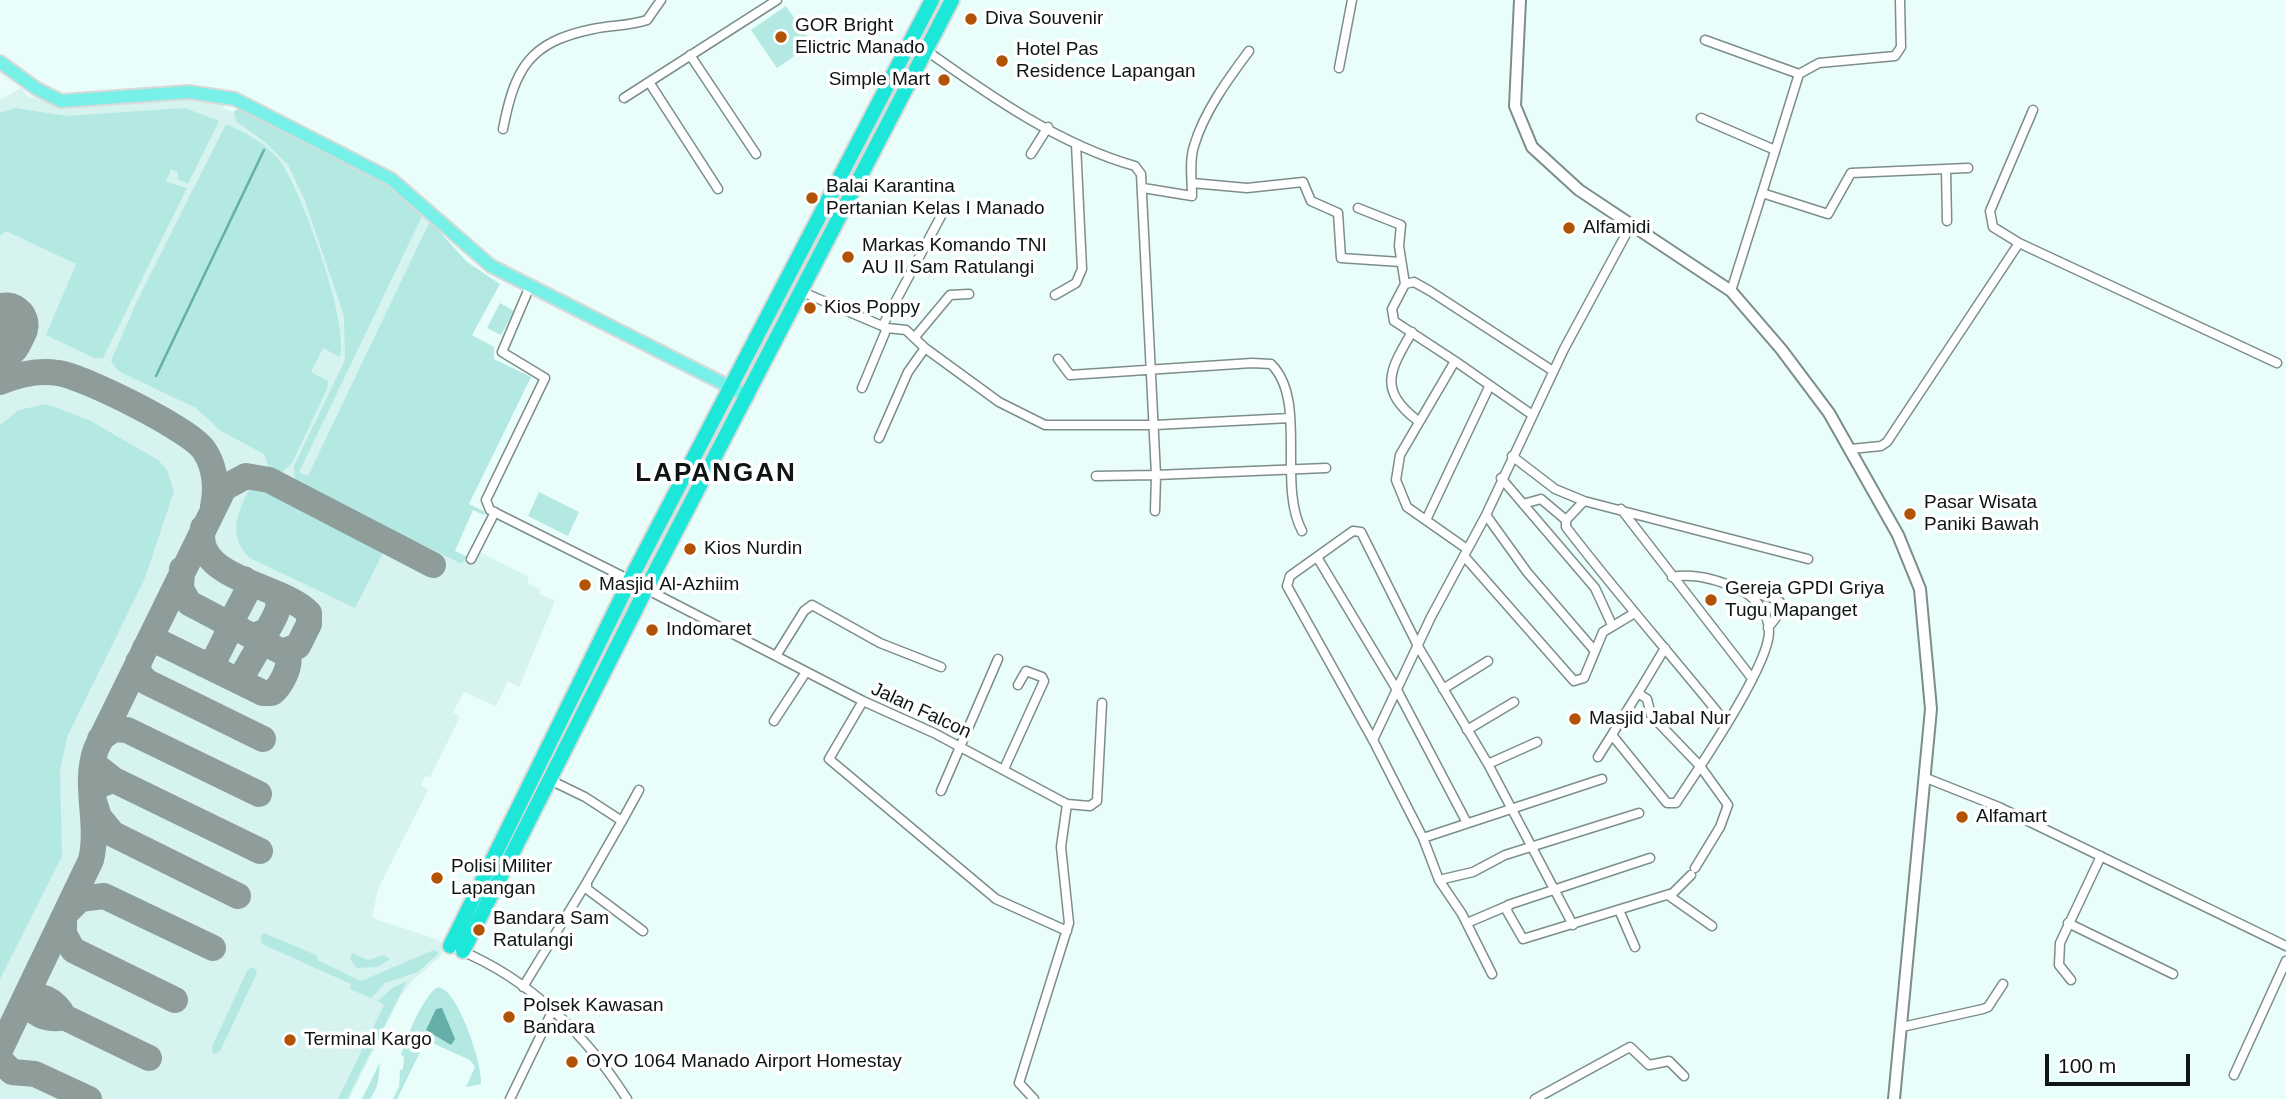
<!DOCTYPE html>
<style>
body{margin:0}
#map{position:relative;width:2286px;height:1099px;overflow:hidden;background:#e9fdfa;font-family:Arial,sans-serif}
canvas{display:block}
.scale{position:absolute;left:2045px;top:1054px;width:145px;height:32px;box-sizing:border-box;border:4px solid #0e1514;border-top:0;padding-left:9px;font-size:21px;line-height:24px;white-space:nowrap;color:#0e1514;-webkit-text-stroke:5px #fff;paint-order:stroke}
</style>
<div id="map">
<canvas width="2286" height="1099"></canvas>
<div class="scale">100 m</div>
</div>
<script>
const ctx = document.querySelector('canvas').getContext('2d');
ctx.lineJoin = 'round';
function fillPath(path, color) {
  ctx.fillStyle = color;
  ctx.fill(path, 'evenodd');
}
function strokePath(path, color, width, dash) {
  ctx.strokeStyle = color;
  ctx.lineWidth = width;
  ctx.lineCap = dash ? 'butt' : 'round';
  ctx.setLineDash(dash || []);
  ctx.stroke(path);
}
function label(font, color, halo, rows, align = 'center') {
  ctx.font = font + ' Arial,sans-serif';
  ctx.lineWidth = 7;
  ctx.setLineDash([]);
  ctx.textBaseline = 'middle';
  ctx.strokeStyle = halo;
  ctx.fillStyle = color;
  for (const [text, x, y, turn = 0] of rows) {
    ctx.save();
    ctx.translate(x, y);
    ctx.rotate((+turn || 0) * Math.PI / 180);
    ctx.textAlign = isNaN(turn) ? turn : align;
    if (halo) ctx.strokeText(text, 0, 0);
    ctx.fillText(text, 0, 0);
    ctx.restore();
  }
}
fillPath(new Path2D(`
 M21,88L27,96L64,107L196,97L225,103L223,108L236,113L238,109L299,139L423,214L445,238L452,550L468,558L467,561L471,563L479,552L529,577L527,583L540,590L539,594L555,601L519,687L508,681L496,706L464,692L453,712L460,717L430,777L425,776L421,785L428,790L378,889L372,918L439,940L444,949L439,958L413,980L400,997L349,1099H0V100Z`), '#d6f3ef');
fillPath(new Path2D(`
 M786,6L812,44L777,68L751,30Z
 M15,108L67,116L185,108L219,121L188,184L178,179V172L171,169L166,182L187,188L103,358H94L46,335L76,264L6,231L0,236V113Z
 M238,109L388,184L423,214L299,472L308,476L430,221L467,262L500,284L472,335L494,347V359L531,377L469,504L485,512L484,515L473,510L455,551L466,556L462,564L295,482L294,466L345,360L344,316L304,198L288,165L266,143L236,121L234,111Z
 M226,124C245,133 266,143 279,160C301,188 350,324 340,357L323,348L311,372L328,381L327,389L292,463L280,474L269,468L264,454L221,431L196,408L118,371L111,361L138,299Z
 M500,303L514,311L501,335L487,328Z
 M46,404L91,421L158,460L167,470L174,491L145,578L67,737L60,770L62,856L0,979V425L19,410Z
 M258,487L382,548L383,553L355,608L250,558C227,536 237,514 249,489Z
 M539,492L579,512L568,536L528,516Z
 M264,933L318,956L317,960L361,981L434,950L439,953L418,972L385,983L371,998L350,989L351,984L262,944L260,938Z
 M352,953L368,960L384,955L390,959L377,967L357,968L350,959Z
 M254,967L257,973L220,1051L213,1055L212,1047L248,969Z
 M407,981L347,1099H338L384,1005L378,1001L392,988Z
 M438,987C458,989 483,1065 481,1084L466,1087L475,1067L470,1060L426,1040L397,1099H393L399,1087L400,1070L403,1069L404,1057L401,1055C405,1040 424,994 438,987Z
 M380,1062C378,1079 380,1085 370,1099H362Z`), '#b3e9e2');
fillPath(new Path2D(`
 M442,1008L455,1039L451,1045L426,1030L436,1009Z`), '#64afa7');
strokePath(new Path2D(`
 M156,376L264,150`), '#64afa7', 2.5);
strokePath(new Path2D(`
 M0,382C17,375 39,370 58,373C83,376 191,430 204,450C216,468 217,487 213,507
 M203,528C192,580 282,584 309,613V624L298,646L285,651
 M145,648L152,642H159L263,693H272C281,686 291,667 288,655L189,603L181,589L182,569
 M138,662L139,674L147,682L263,739
 M203,664L215,659L228,633L224,621L232,620L249,588L244,579
 M233,678H241L259,647L254,636L267,631C273,619 285,605 274,593
 M100,739L114,729L127,730L259,794
 M100,769L114,780L260,851
 M114,780L99,785L92,795L99,817L113,834L238,896
 M68,911L80,899L104,896L213,948
 M64,919V934L73,950L175,1000
 M64,1017C56,1001 42,993 25,998C33,1015 46,1021 64,1017L149,1058
 M0,1050L91,860C100,823 83,785 96,749L224,488L246,476L269,480L433,565
 M0,1060L12,1072L35,1074L89,1099`), '#8e9c9a', 26);
strokePath(new Path2D(`
 M0,337L6,325`), '#8e9c9a', 65);
const street = new Path2D(`
 M1705,40L1799,74
 M927,51C990,96 1060,145 1135,166L1141,174L1156,475L1096,476
 M690,55L756,154
 M1339,68L1352,0
 M649,82L718,189
 M624,98L777,0
 M1701,118L1775,150
 M503,129C515,68 529,42 593,29C611,25 630,26 647,20L661,0
 M1031,154L1048,127
 M1946,169L1947,221
 M1192,183L1247,188L1303,182L1311,201L1338,213L1341,258L1401,262
 M1143,188L1192,196C1192,180 1189,161 1194,146C1204,112 1228,79 1249,51
 M1762,193L1799,74L1819,63L1895,56L1901,47L1900,0
 M1358,208L1401,225L1399,246L1405,284
 M2019,243L2277,363
 M530,286L502,352L545,378L486,500L490,510L630,580
 M800,291L887,328L862,388
 M1731,291L1762,193L1828,214L1851,173L1968,168
 M1055,295L1076,283L1082,269L1076,144
 M883,325L941,216
 M887,328L906,330L925,348
 M1412,332C1389,371 1378,390 1418,421
 M915,337L950,295L969,294
 M1058,359L1070,375L1252,363L1271,364C1308,400 1277,484 1302,531
 M1455,361L1394,321L1392,309L1405,284L1414,282L1430,291L1553,371
 M879,438L908,372L925,348L999,402L1045,425H1155L1290,418
 M1851,449L1881,446L1887,442L2019,243L1993,227L1990,211L2033,110
 M1512,456L1555,489L1584,501L1808,559
 M1501,478L1595,588L1612,625
 M1584,501L1566,520V527C1618,595 1674,658 1727,724
 M1523,504L1541,499L1566,520
 M1621,509L1751,677
 M1155,511L1156,475L1326,468
 M1486,515L1527,572L1594,650
 M1426,520L1489,387
 M1467,549L1407,507L1396,480L1400,455L1455,361L1531,414
 M1464,556L1574,681L1584,678L1603,632L1633,614
 M1317,557L1397,690L1467,823
 M471,559L495,512
 M646,589L863,701L934,733L1067,804L1090,806L1097,801L1102,703
 M1748,592L1770,597L1780,602L1778,615L1768,628
 M1665,648L1638,693L1647,699L1651,715L1700,766L1728,805L1720,827L1695,868
 M776,656L804,611L812,605L880,643L941,667
 M1443,689L1488,661
 M863,701L829,759L996,899L1067,931
 M774,721L806,672
 M1467,730L1514,702
 M1612,735L1667,803H1676C1697,771 1769,666 1769,632C1769,614 1756,597 1740,590C1719,580 1695,573 1672,577
 M1373,740L1431,617L1486,515L1564,349L1632,223
 M1598,757L1638,693
 M1488,764L1537,742
 M1004,769L1044,681L1042,677L1026,671L1018,685
 M1926,778L1999,807L2286,946
 M550,780L585,797L622,821L587,882V889L643,931
 M941,791L998,659
 M622,821L639,790
 M1423,838L1602,779
 M1650,858L1508,905L1507,911L1523,939L1673,893L1691,875
 M1439,880L1473,872L1505,855L1639,813
 M1668,895L1712,926
 M1619,910L1635,947
 M1467,923L1507,906
 M2068,923L2173,974
 M459,950C530,979 587,1036 627,1099
 M1492,974L1462,914L1439,880L1423,838L1373,740L1287,586L1290,576L1353,531L1361,532L1419,648L1488,764L1573,925
 M2071,980L2059,965L2060,943L2101,856
 M523,987L587,882
 M1902,1027L1983,1009L1988,1007L2003,984
 M2234,1075L2286,961
 M510,1099L553,1010
 M1034,1099L1019,1083L1069,923L1061,847L1067,804
 M1535,1099L1630,1047L1649,1065L1669,1061L1684,1076`);
const secondary = new Path2D(`
 M1520,0L1515,106L1532,147L1579,190L1731,291L1781,349L1829,413L1898,535L1920,589L1931,709L1894,1099`);
const primary = new Path2D(`
 M0,62L37,89L61,101L189,92L235,99L391,179L491,266L748,396`);
const highway = new Path2D(`
 M450,946L630,580L932,0
 M463,951L646,589L952,0`);
strokePath(street, '#7c8d8b', 11);
strokePath(secondary, '#7c8d8b', 14);
strokePath(primary, '#d8dad9', 16);
strokePath(highway, '#d8dad9', 18);
strokePath(street, '#fff', 8);
strokePath(secondary, '#fff', 10);
strokePath(primary, '#77f1e8', 12);
strokePath(highway, '#1de7d9', 14);
for (const [x, y, r, color] of [
 [971,19,7,"#b15204"],
 [781,37,7,"#b15204"],
 [1002,61,7,"#b15204"],
 [944,80,7,"#b15204"],
 [812,198,7,"#b15204"],
 [1569,228,7,"#b15204"],
 [848,257,7,"#b15204"],
 [810,308,7,"#b15204"],
 [1910,514,7,"#b15204"],
 [690,549,7,"#b15204"],
 [585,585,7,"#b15204"],
 [1711,600,7,"#b15204"],
 [652,630,7,"#b15204"],
 [1575,719,7,"#b15204"],
 [1962,817,7,"#b15204"],
 [437,878,7,"#b15204"],
 [479,930,7,"#b15204"],
 [509,1017,7,"#b15204"],
 [290,1040,7,"#b15204"],
 [572,1062,7,"#b15204"]
]) {
  const dot = new Path2D();
  dot.arc(x, y, r, 0, 2 * Math.PI);
  ctx.fillStyle = color;
  ctx.fill(dot);
  strokePath(dot, '#fff', 2.5);
}
label('19px', '#0e1514', '#fff', [
 ["Diva Souvenir",985,19],
 ["GOR Bright",795,26],
 ["Elictric Manado",795,48],
 ["Hotel Pas",1016,50],
 ["Residence Lapangan",1016,72],
 ["Simple Mart",930,80,"right"],
 ["Balai Karantina",826,187],
 ["Pertanian Kelas I Manado",826,209],
 ["Alfamidi",1583,228],
 ["Markas Komando TNI",862,246],
 ["AU II Sam Ratulangi",862,268],
 ["Kios Poppy",824,308],
 ["Pasar Wisata",1924,503],
 ["Paniki Bawah",1924,525],
 ["Kios Nurdin",704,549],
 ["Masjid Al-Azhiim",599,585],
 ["Gereja GPDI Griya",1725,589],
 ["Tugu Mapanget",1725,611],
 ["Indomaret",666,630],
 ["Masjid Jabal Nur",1589,719],
 ["Alfamart",1976,817],
 ["Polisi Militer",451,867],
 ["Lapangan",451,889],
 ["Bandara Sam",493,919],
 ["Ratulangi",493,941],
 ["Polsek Kawasan",523,1006],
 ["Bandara",523,1028],
 ["Terminal Kargo",304,1040],
 ["OYO 1064 Manado Airport Homestay",586,1062]
], 'left');
label('19px', '#0e1514', '#fff', [
 ["Jalan Falcon",921,711,25]
]);
ctx.letterSpacing = '2px';
label('bold 26px', '#0e1514', '#fff', [
 ["LAPANGAN",716,474]
]);
ctx.letterSpacing = '0px';
</script>
